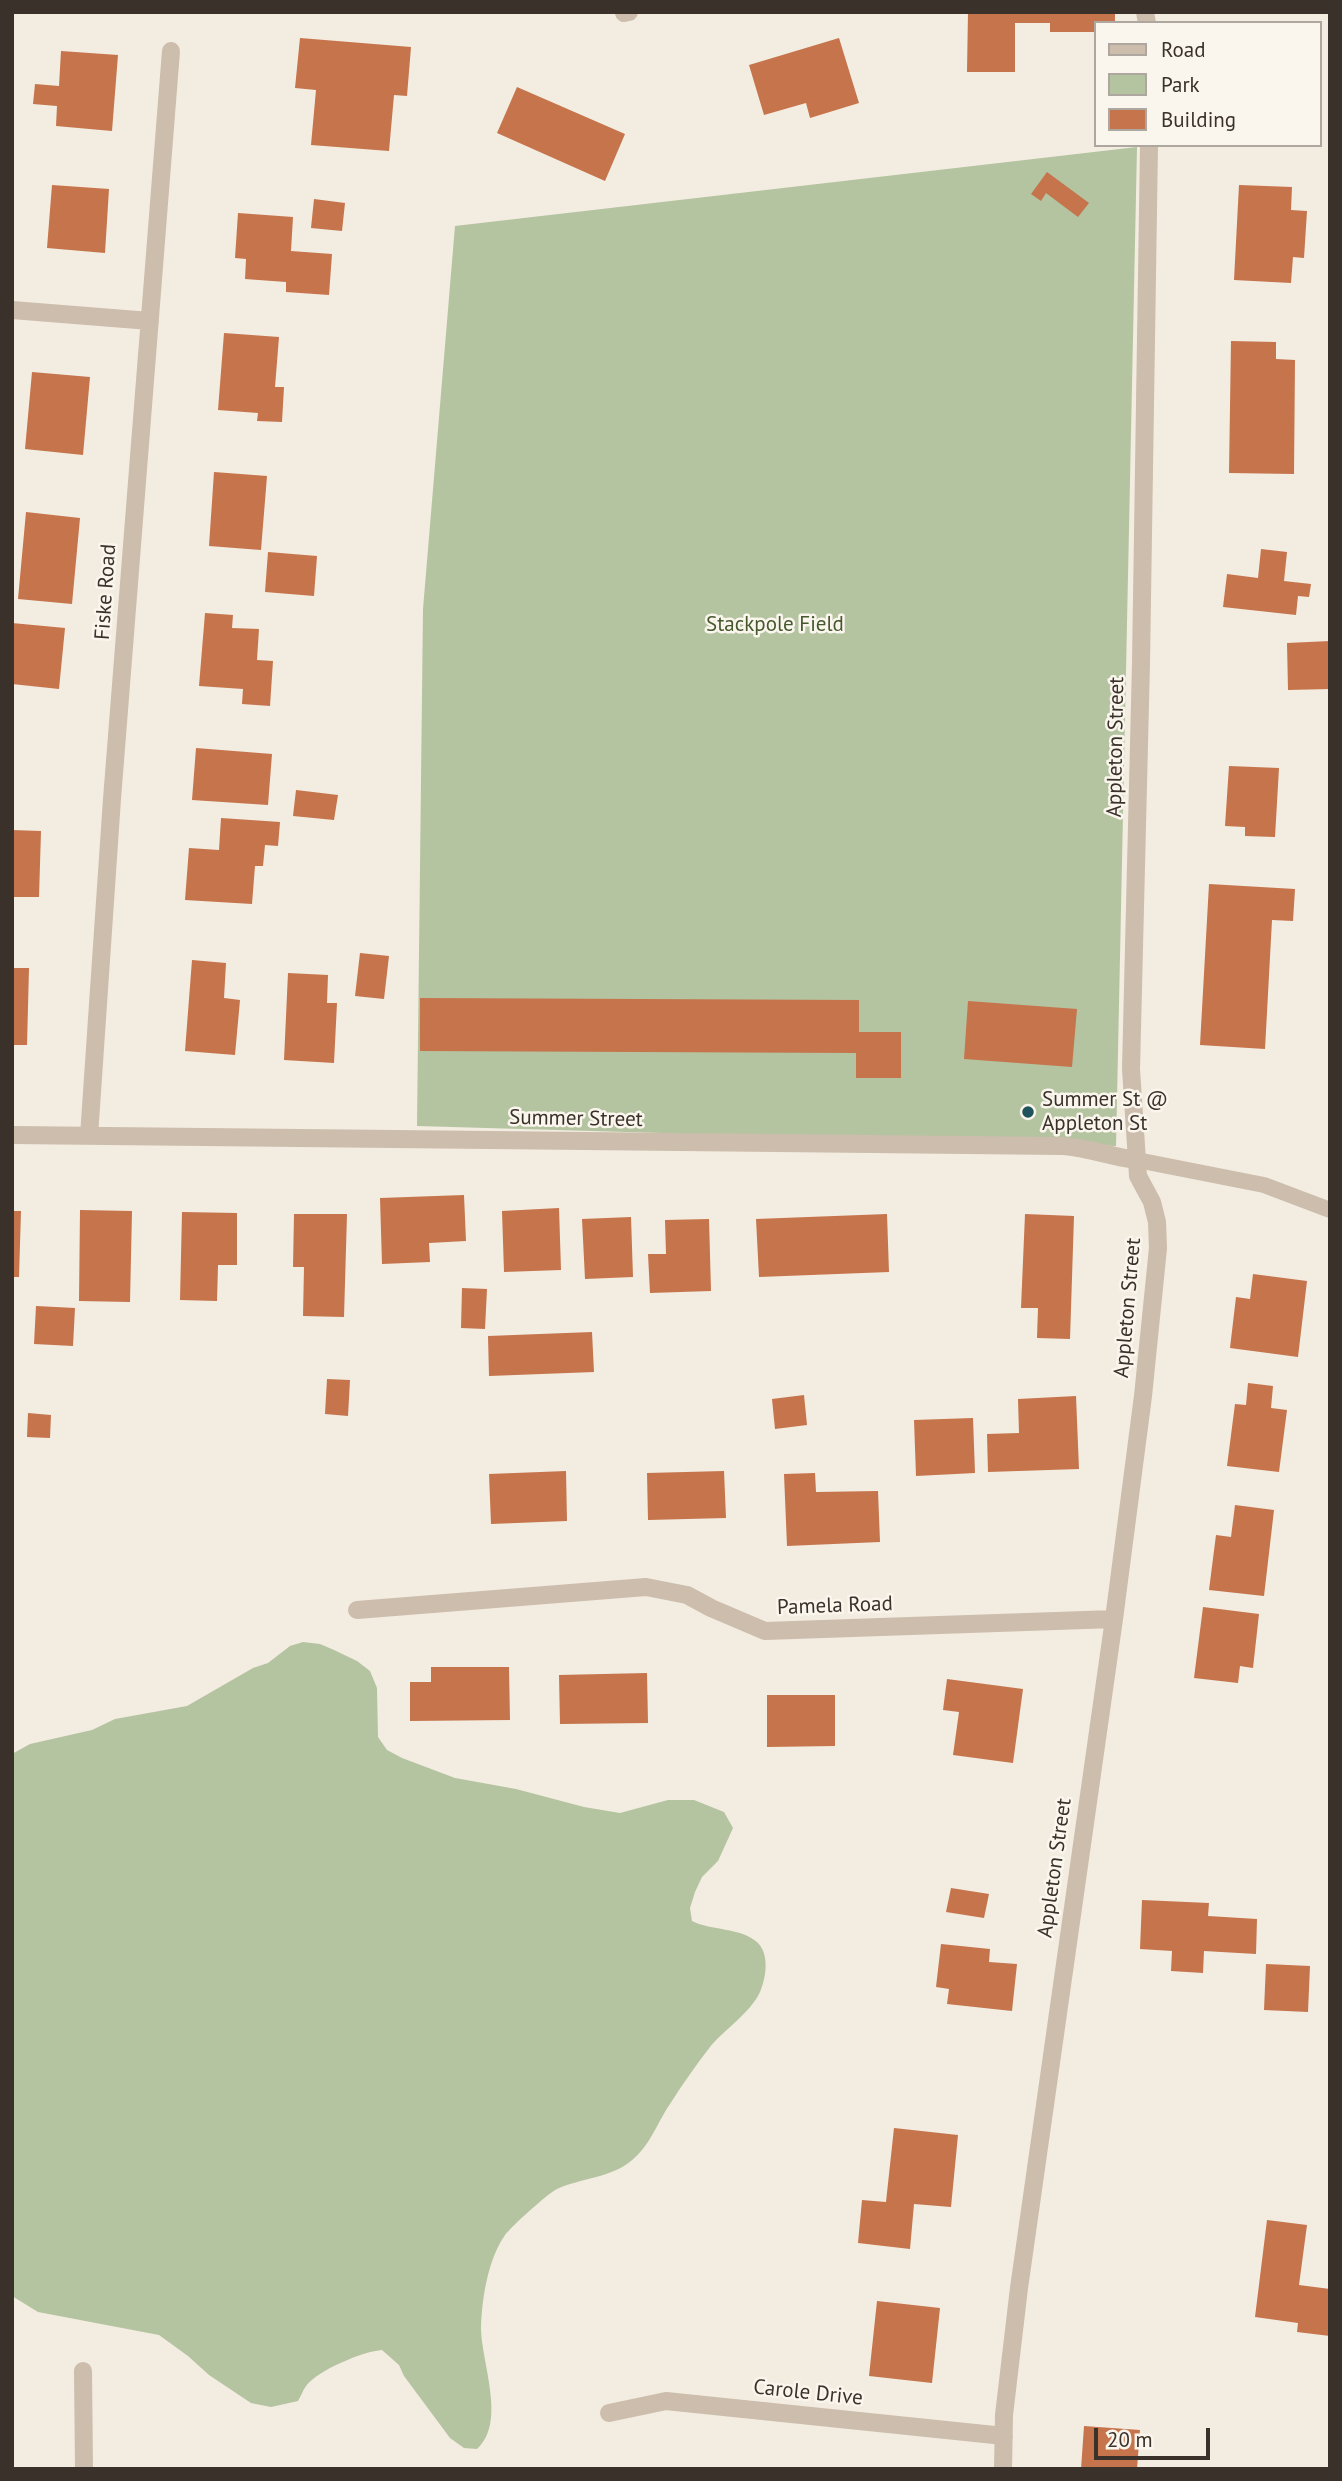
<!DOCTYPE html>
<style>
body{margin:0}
#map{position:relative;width:1342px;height:2481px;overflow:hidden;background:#f3ece0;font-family:"PT Sans",sans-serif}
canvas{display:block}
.frame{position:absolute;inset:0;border:14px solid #3a312b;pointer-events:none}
.legend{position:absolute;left:1094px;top:21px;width:228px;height:126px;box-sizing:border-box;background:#faf6ed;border:2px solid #ada79f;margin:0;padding:9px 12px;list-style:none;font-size:21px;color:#3a312b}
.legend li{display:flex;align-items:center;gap:14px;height:35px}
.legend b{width:35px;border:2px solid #ada79f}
.scale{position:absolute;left:1094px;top:2428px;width:116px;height:32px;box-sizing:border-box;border:4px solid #3a312b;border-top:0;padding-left:9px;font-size:21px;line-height:24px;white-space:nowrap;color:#3a312b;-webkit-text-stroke:5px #faf6ed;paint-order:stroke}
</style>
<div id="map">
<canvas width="1342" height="2481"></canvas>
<div class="frame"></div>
<ul class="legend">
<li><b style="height:9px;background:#ccbdac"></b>Road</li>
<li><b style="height:19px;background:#b4c3a0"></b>Park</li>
<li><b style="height:19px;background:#c5744c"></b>Building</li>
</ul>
<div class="scale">20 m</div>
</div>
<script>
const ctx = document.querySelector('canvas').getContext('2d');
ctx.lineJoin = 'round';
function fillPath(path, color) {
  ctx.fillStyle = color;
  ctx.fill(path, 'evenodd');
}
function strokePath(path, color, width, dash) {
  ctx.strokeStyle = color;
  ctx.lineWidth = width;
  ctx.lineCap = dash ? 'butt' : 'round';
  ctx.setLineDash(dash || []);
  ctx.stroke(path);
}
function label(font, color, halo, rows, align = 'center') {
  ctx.font = font + ' "PT Sans",sans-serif';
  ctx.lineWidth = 5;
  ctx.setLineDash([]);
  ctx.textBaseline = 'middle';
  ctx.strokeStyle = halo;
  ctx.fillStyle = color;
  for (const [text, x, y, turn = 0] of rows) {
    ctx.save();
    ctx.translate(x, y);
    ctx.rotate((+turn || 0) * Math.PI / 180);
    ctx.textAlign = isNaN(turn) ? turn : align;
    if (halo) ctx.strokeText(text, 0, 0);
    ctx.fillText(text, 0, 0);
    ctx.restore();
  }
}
fillPath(new Path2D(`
 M1137,147L1116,1146L417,1126L423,609L455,226Z
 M303,1642L320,1644L334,1650L357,1661L370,1671L377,1688L378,1737L387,1750L402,1758L455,1778L516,1789L584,1807L620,1813L668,1800H694L724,1812L733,1828L718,1861L702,1877L695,1892L690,1908L692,1921C712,1931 739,1927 757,1942C770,1954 766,1978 760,1992C751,2012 724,2030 710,2047C696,2065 682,2085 670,2104C657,2123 650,2146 631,2161C610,2178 581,2178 557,2189C547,2194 512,2226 505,2235C488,2259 482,2298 481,2327C481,2363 507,2422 477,2449L464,2448L450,2438L404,2376L399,2365L382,2350C364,2351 318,2370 306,2386C303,2390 301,2396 298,2401L271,2407L251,2403L209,2375L188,2356L159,2335L38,2312L12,2296V1754L30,1744L92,1730L115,1719L187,1706L253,1668L268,1663L290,1646Z`), '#b4c3a0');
fillPath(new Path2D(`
 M968,12H1115V23H1095V32H1050V23H1015V72H967Z
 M300,38L411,47L407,96L394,95L389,151L311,145L316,90L295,88Z
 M839,38L859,103L810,118L806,103L764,115L749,65Z
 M61,51L118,55L112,131L56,126L57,106L33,104L35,84L59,86Z
 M517,87L625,134L605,181L497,133Z
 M1047,172L1089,203L1078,217L1046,193L1041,201L1031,194Z
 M52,185L109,189L105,253L47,248Z
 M1239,185L1292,187L1291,210L1307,211L1304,258L1293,257L1291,283L1234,280Z
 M314,199L345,203L342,231L311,228Z
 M238,213L293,217L291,251L332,254L329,295L286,292V282L245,279L246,259L235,258Z
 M224,333L279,337L275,387H284L282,422L257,421L258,413L218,410Z
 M1231,341L1276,342V359L1295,360L1294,474L1229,473Z
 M32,372L90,377L83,455L25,449Z
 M214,472L267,476L261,550L209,546Z
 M26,512L80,518L72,604L18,599Z
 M1261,549L1287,552L1284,581L1311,584L1309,597L1298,596L1296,615L1223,607L1227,574L1258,578Z
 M268,552L317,556L314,596L265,592Z
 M205,613L233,615L232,628L259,629L257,660L273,661L270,706L242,704L243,689L199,686Z
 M12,623L65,628L59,689L12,684Z
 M1330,641V689L1288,690L1287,643Z
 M196,748L272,754L268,805L192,800Z
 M1229,766L1279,768L1275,837L1245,836V827L1225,826Z
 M296,790L338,795L334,820L293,816Z
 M221,818L280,822L278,846L265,845L263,866H255L252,904L185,900L189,848L219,850Z
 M12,830L41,831L39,897H12Z
 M1209,884L1295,889L1293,921L1272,920L1265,1049L1200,1045Z
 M360,953L389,956L384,999L355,996Z
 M192,960L226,963L224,998L240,1000L235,1055L185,1051Z
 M12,968H29L27,1045H12Z
 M288,973L328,975L327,1003H337L334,1063L284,1060Z
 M420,998L859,1000V1032H901V1078H856V1053L420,1051Z
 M968,1001L1077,1009L1072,1067L964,1059Z
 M464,1195L466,1241L429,1243L430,1262L382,1264L380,1198Z
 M559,1208L561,1270L504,1272L502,1211Z
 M80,1210L132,1211L130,1302L79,1301Z
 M12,1211H21L19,1277H12Z
 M182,1212L237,1213V1265H218L217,1301L180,1300Z
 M294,1214H347L344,1317L303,1316L304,1267H293Z
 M887,1214L889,1272L759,1277L756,1219Z
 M1025,1214L1074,1216L1070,1339L1037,1338L1038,1308H1021Z
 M631,1217L633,1277L585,1279L582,1219Z
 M709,1219L711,1291L650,1293L648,1254H666L665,1220Z
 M1253,1274L1307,1281L1298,1357L1230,1348L1236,1297L1250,1299Z
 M462,1288L487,1289L485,1329L461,1328Z
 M36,1306L75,1308L73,1346L34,1344Z
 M592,1332L594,1372L489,1376L488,1336Z
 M327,1379L350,1380L348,1416L325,1414Z
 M1248,1383L1273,1386L1271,1408L1287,1410L1279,1472L1227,1466L1235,1404L1246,1405Z
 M804,1395L807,1425L775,1429L772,1399Z
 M1076,1396L1079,1469L988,1472L987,1434L1019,1433L1018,1399Z
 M28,1413L51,1415L50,1438L27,1437Z
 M973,1418L975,1473L916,1476L914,1420Z
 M566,1471L567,1521L491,1524L489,1474Z
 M724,1471L726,1518L648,1520L647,1473Z
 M815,1473L816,1492L878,1491L880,1542L787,1546L784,1474Z
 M1235,1505L1274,1510L1264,1596L1209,1590L1216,1535L1231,1537Z
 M1203,1607L1259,1614L1253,1668L1240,1666L1238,1683L1194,1678Z
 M431,1667H509L510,1720L410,1721V1682H431Z
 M647,1673L648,1723L560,1724L559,1675Z
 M947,1679L1023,1689L1013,1763L953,1755L959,1712L943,1710Z
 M767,1695H835V1746L767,1747Z
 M951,1888L989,1894L984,1918L946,1912Z
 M1142,1900L1209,1903L1208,1916L1257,1919L1256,1954L1204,1951L1203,1973L1171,1971L1172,1951L1140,1949Z
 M941,1944L990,1949L989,1962L1017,1964L1012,2011L947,2004L949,1989L936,1987Z
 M1266,1964L1310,1966L1308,2012L1264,2010Z
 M894,2128L958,2135L951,2207L914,2204L910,2249L858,2243L862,2200L886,2202Z
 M1267,2220L1307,2225L1299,2285L1330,2289V2336L1297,2332L1298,2323L1255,2317Z
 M877,2301L940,2308L932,2383L869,2376Z
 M1084,2426L1140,2430L1137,2469H1081Z`), '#c5744c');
strokePath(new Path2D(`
 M1137,1160L1264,1185L1330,1210`), '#ccbdac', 16);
strokePath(new Path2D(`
 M1145,12L1147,23
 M624,13L629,12
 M12,310L150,321
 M12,1135L1063,1146C1089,1148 1112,1157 1137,1160
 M89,1136L112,799L171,51
 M357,1610L646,1587L687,1595L711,1608L765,1631L1114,1619
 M83,2371L84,2469
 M609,2413L666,2401L1004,2436
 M1003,2469L1004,2415L1019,2288L1114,1619L1143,1396L1158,1248L1157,1222L1152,1202L1138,1176L1131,1069L1141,663L1149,145`), '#ccbdac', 18);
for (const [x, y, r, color] of [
 [1028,1112,7,"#20535c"]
]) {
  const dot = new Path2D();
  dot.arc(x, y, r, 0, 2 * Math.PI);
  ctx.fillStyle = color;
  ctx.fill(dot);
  strokePath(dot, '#faf6ed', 2.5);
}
label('21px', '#3a312b', '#faf6ed', [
 ["Fiske Road",106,592,-86],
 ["Appleton Street",1116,747,-89],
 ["Summer Street",576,1119,1],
 ["Appleton Street",1128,1308,-85],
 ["Pamela Road",835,1606,-2],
 ["Appleton Street",1055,1868,-82],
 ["Carole Drive",808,2393,6]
]);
label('21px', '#45582e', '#faf6ed', [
 ["Stackpole Field",775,625]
]);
label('21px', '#3a312b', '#faf6ed', [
 ["Summer St @",1042,1100],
 ["Appleton St",1042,1124]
], 'left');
</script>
